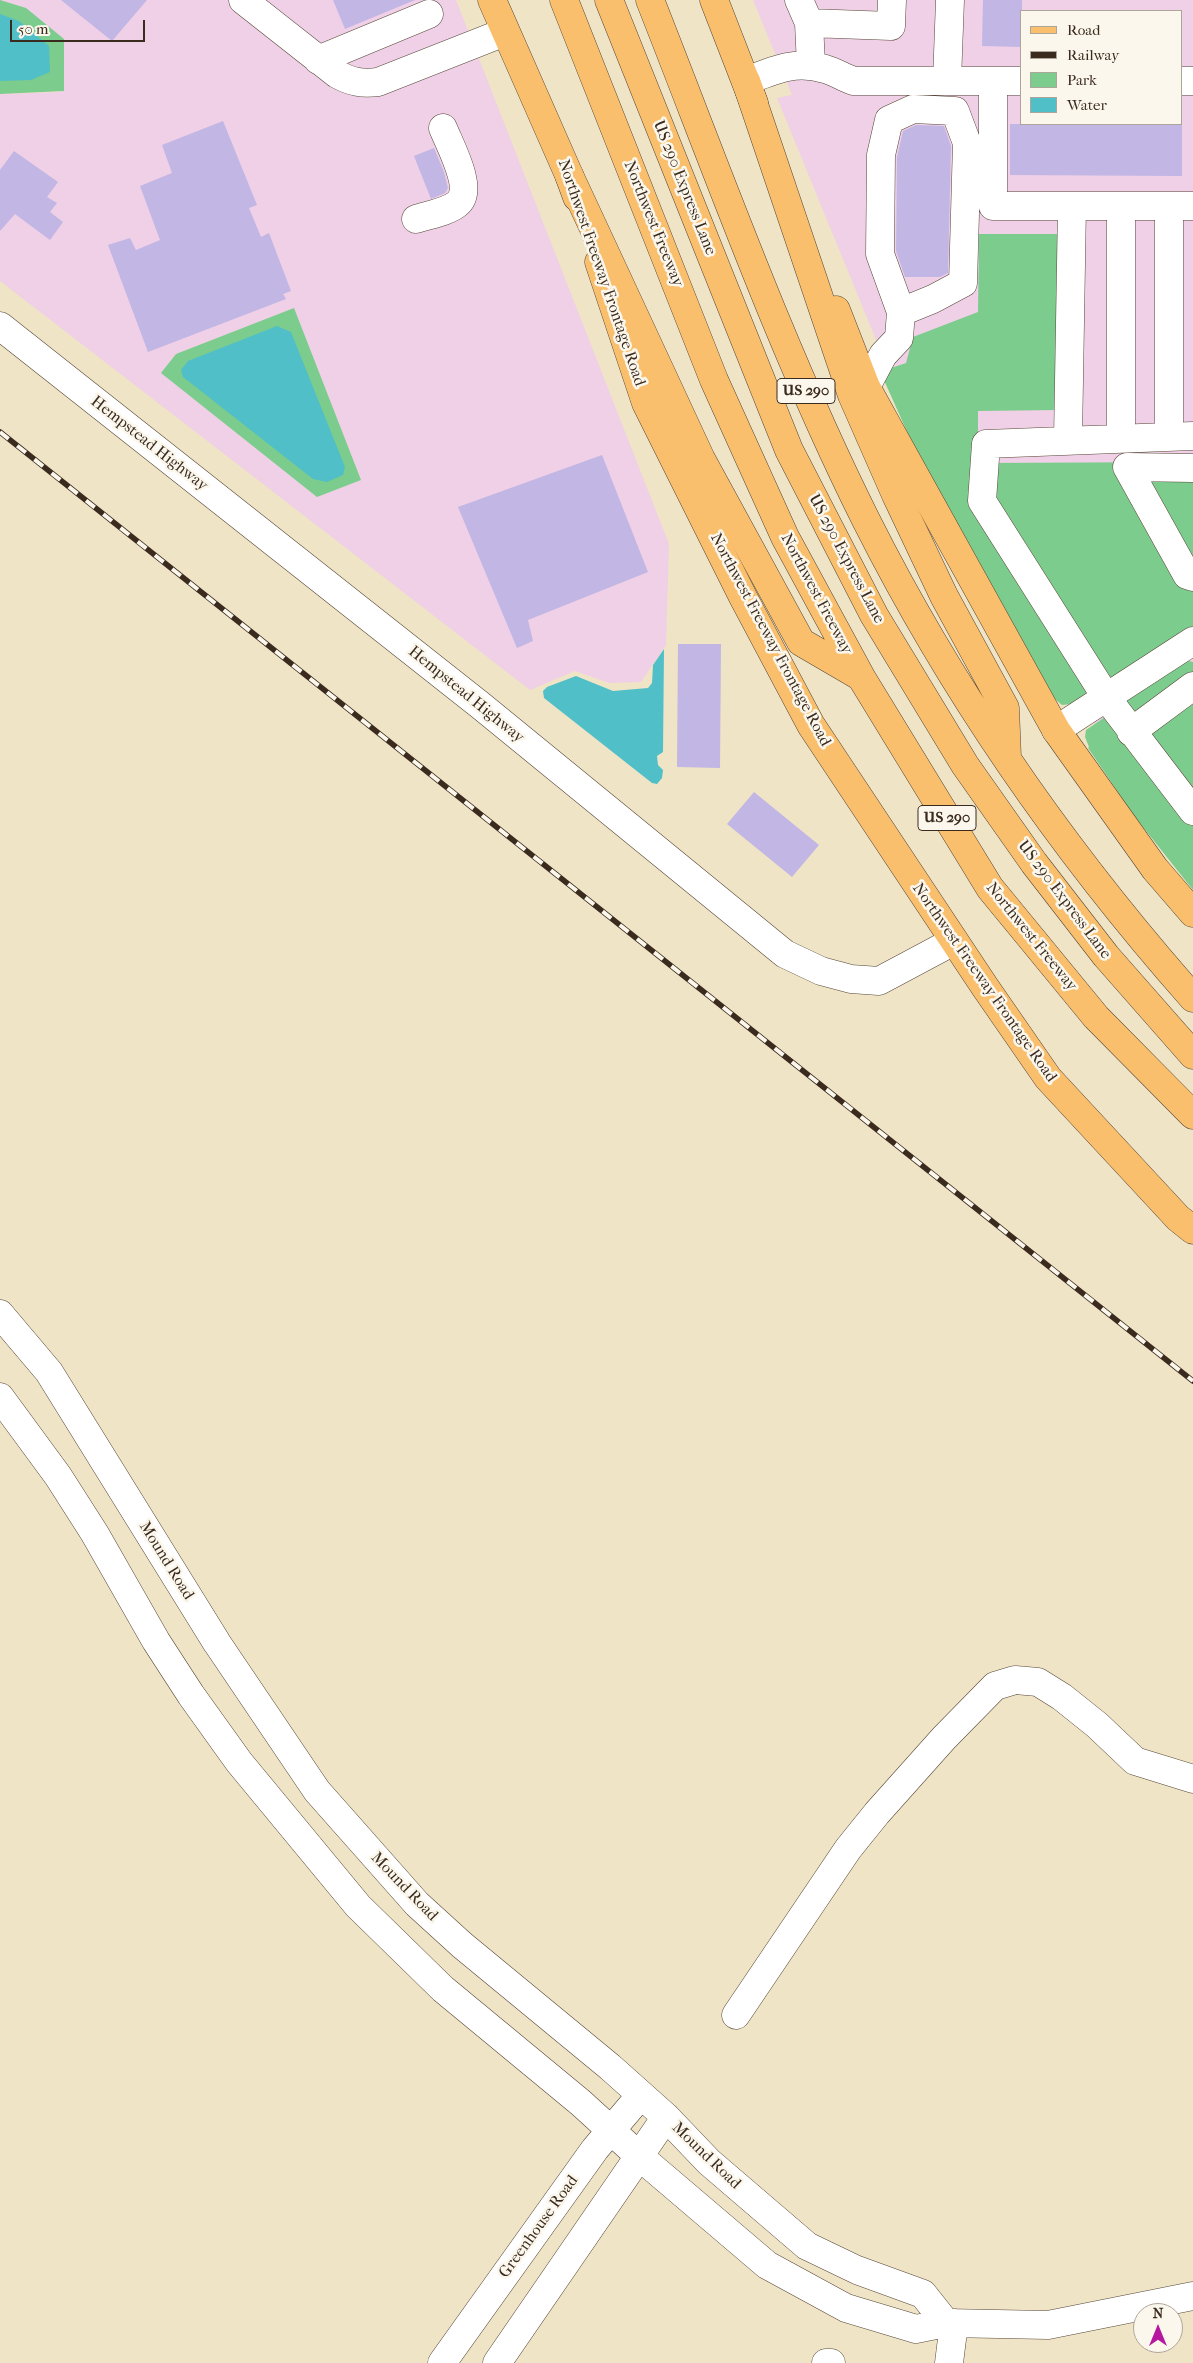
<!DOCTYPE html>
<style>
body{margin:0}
#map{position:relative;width:1193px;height:2363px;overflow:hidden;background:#efe4c6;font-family:"IM FELL French Canon",serif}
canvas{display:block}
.legend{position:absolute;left:1020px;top:10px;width:162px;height:115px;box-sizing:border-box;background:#fbf7ec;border:1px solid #aea59a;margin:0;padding:6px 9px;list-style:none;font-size:15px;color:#3b2a1e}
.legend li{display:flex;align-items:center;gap:10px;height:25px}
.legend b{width:25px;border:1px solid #aea59a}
.north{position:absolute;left:1133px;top:2303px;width:50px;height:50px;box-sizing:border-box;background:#fbf7ec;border:1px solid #aea59a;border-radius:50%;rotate:0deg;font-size:14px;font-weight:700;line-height:20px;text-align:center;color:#3b2a1e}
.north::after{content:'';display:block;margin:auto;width:18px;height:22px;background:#b5179e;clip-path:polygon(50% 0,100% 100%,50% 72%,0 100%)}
.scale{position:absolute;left:10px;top:20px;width:135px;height:22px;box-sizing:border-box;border:2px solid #3b2a1e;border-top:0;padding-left:6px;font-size:15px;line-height:18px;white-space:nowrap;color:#3b2a1e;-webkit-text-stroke:4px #fbf7ec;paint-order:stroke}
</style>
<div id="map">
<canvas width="1193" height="2363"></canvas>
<ul class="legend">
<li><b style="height:6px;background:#f9bf6d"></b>Road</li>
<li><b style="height:6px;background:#3b2a1e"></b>Railway</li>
<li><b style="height:14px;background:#7ccc8d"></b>Park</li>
<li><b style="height:14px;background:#51bfc8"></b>Water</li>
</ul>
<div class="north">N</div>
<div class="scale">50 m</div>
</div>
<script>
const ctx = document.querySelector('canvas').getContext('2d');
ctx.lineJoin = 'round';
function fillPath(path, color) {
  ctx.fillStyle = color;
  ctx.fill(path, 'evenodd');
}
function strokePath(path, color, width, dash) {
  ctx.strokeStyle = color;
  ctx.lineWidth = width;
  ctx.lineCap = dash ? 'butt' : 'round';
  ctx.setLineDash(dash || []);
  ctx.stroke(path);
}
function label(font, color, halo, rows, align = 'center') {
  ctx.font = font + ' "IM FELL French Canon",serif';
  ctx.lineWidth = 5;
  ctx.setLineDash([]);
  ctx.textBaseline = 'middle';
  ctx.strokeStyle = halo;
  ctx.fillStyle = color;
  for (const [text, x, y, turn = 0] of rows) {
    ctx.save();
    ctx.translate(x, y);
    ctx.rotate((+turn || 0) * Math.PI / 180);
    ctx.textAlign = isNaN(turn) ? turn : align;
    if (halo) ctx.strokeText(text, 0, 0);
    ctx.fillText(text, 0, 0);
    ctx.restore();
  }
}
fillPath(new Path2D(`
 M0,0H456L669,544L666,645L641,682L609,683L575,671L530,690L0,281V94L61,92Z
 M753,0H1193V855L1106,741L1016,601L977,530L978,312L906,363L888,369L777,98L792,95ZM1022,11H1182V124H1022Z`), '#efd0e6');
fillPath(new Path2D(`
 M0,0L26,8L64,39V91L0,94Z
 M979,234H1059L1058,410L978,411V463L1190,462L1193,478V626L1072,704L1062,705L1050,695L935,494L883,378L888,369L906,363L913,337L978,312Z
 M294,308L361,480L317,497L161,373L176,354Z
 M1189,661L1193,662V890L1135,817L1088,748L1089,747L1085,737L1086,730L1105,717L1115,705L1178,662Z`), '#7ccc8d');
fillPath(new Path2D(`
 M0,14L19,21L49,46L50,72L31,80L0,81Z
 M277,326L291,332L345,467L343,475L327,482L313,479L183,377L181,370L188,361Z
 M664,649L663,752L657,756L658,765L663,770L662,778L657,784L652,783L544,698L543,691L547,687L576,676L613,691L648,688L652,683L653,665Z`), '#51bfc8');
fillPath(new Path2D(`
 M61,0H147L112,41Z
 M333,0H415L345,29Z
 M983,0H1022V47L982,46Z
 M223,121L257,205L249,208L261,237L269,233L291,291L283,294L286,299L148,352L108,245L130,238L136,250L160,240L140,186L172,173L162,145Z
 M1010,124H1182V176L1010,175Z
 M916,125L944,126L951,146L948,273L940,277H905L896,251L897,157L903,131Z
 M434,148L444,172L448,188L445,193L431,199L414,156Z
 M14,151L58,182L47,197L57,203L50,212L63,222L50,240L15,214L0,231V170Z
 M602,455L648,572L528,620L533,641L517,648L458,507Z
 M678,644H721L720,768L677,767Z
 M754,792L819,845L792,877L727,824Z`), '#c1b6e4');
const minor = new Path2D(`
 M243,0L337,74C351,82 362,84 378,82L505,32
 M799,0L809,23L811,65
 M809,23L891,26L892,0
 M318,60L429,14
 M746,81C774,70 795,60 825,69C836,72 844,78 854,81H1022
 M947,81L950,0
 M993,81V206H1193
 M1182,81H1193
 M1121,206V437
 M1169,206V436
 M416,219C428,215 447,212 457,204C475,190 450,146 443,128
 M0,326L480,705L785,954L821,971L851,979L879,981L954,941
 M866,387L883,355L899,338L901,312L880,254L881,155L889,120L913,109L955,111L967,143L963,283L933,299L901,312
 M1193,436L986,444L982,501L1106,697L1193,811
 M1068,439L1072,206
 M1193,468L1127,467L1187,575L1193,577
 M1056,730L1193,641
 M1131,732L1193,686
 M0,1314L49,1372L217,1643L317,1791L417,1904L462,1945L610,2067L666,2117L709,2162L807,2246L857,2270L923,2294L946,2323
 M0,1397L58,1476L95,1534L156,1641L191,1695L239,1762L358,1906L443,1989L581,2103L639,2156L767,2265L846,2308L916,2329L946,2323L1048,2325L1193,2296
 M736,2015L848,1849L877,1813L944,1738L995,1686L1015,1680L1038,1682L1062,1697L1097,1725L1135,1761L1193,1779
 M442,2363L595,2149L641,2095
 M497,2363L666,2117
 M826,2363H831
 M949,2363L954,2323`);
const major = new Path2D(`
 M492,0L569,175L577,197
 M714,0L754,103
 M599,262L646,403L743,597L811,725L985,987L1048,1078L1178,1218L1193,1230
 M836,310L866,387L1056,730L1155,869L1193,913`);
const highway = new Path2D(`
 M564,0L714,380L785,537L861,677L990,888L1096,1017L1193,1115
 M609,0L789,450L874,615L965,765L1034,863L1106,956L1193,1055
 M650,0C719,175 782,352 866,520C953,693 1065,853 1193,998
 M746,81L852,395L896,495L944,596L1005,708L1007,757
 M569,175L701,459L801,642L861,677`);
strokePath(minor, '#564637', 29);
strokePath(major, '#564637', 29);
strokePath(highway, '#564637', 29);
strokePath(minor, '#fff', 28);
strokePath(major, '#f9bf6d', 28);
strokePath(highway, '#f9bf6d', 28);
const rail = new Path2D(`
 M0,432L1193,1381`);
strokePath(rail, '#3b2a1e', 5.5);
strokePath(rail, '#fbf7ec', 4, [11]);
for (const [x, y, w] of [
 [806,391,58],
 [947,818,58]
]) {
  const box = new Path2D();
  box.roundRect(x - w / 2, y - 12.5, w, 25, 4);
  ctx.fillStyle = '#fbf7ec';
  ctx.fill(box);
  strokePath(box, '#3b2a1e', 1);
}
label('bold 15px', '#3b2a1e', null, [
 ["US 290",806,391],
 ["US 290",947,818]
]);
label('16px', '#3b2a1e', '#fbf7ec', [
 ["US 290 Express Lane",684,188,68],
 ["Northwest Freeway",653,224,68],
 ["Northwest Freeway Frontage Road",601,273,71],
 ["Hempstead Highway",149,444,38],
 ["US 290 Express Lane",846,559,62],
 ["Northwest Freeway",816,594,62],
 ["Northwest Freeway Frontage Road",770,640,62],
 ["Hempstead Highway",466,695,39],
 ["US 290 Express Lane",1064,900,53],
 ["Northwest Freeway",1031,937,51],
 ["Northwest Freeway Frontage Road",984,983,55],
 ["Mound Road",166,1561,58],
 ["Mound Road",404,1887,46],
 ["Mound Road",706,2156,44],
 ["Greenhouse Road",539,2227,-54]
]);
</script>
